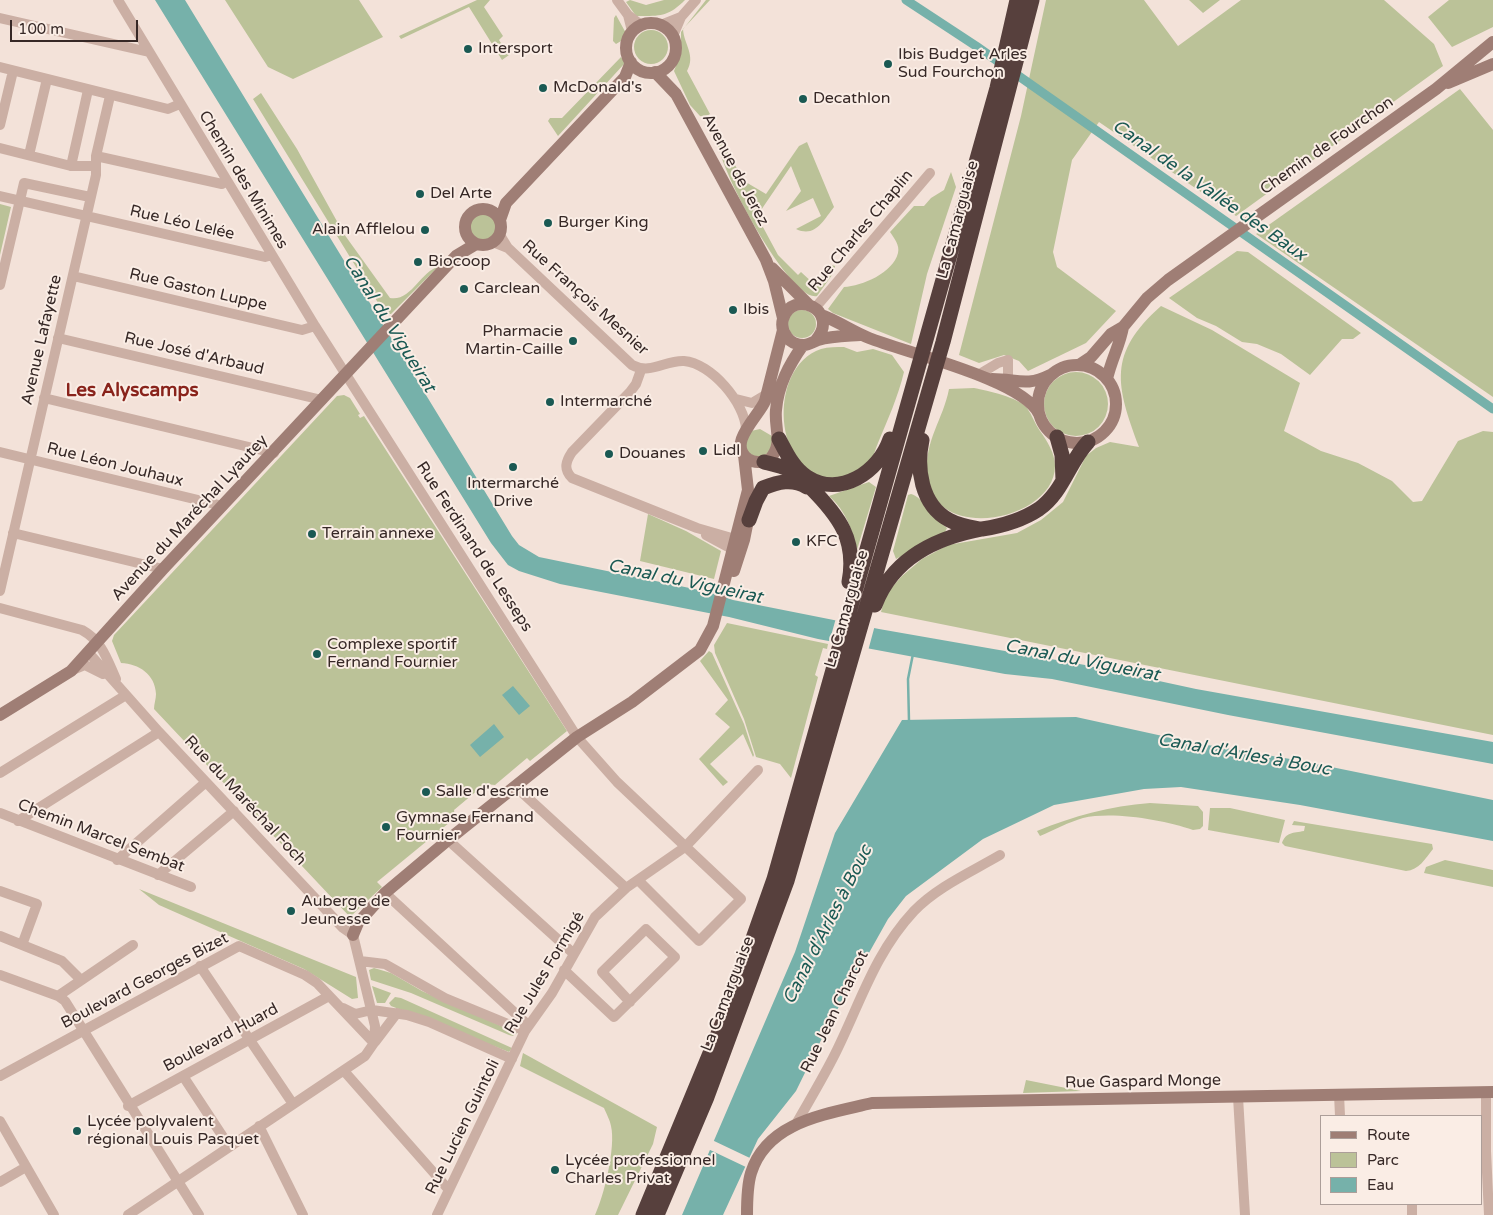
<!DOCTYPE html>
<meta charset="utf-8">
<style>
body{margin:0}
#map{position:relative;width:1493px;height:1215px;overflow:hidden;background:#f3e2d9;font-family:"Varela Round",sans-serif}
canvas{display:block}
.legend{position:absolute;left:1320px;top:1115px;width:162px;height:90px;box-sizing:border-box;background:#faede5;border:1px solid #ac9e99;margin:0;padding:6px 9px;list-style:none;font-size:15px;color:#362826}
.legend li{display:flex;align-items:center;gap:10px;height:25px}
.legend b{width:25px;border:1px solid #ac9e99}
.scale{position:absolute;left:10px;top:20px;width:128px;height:22px;box-sizing:border-box;border:2px solid #362826;border-top:0;padding-left:6px;font-size:15px;line-height:18px;white-space:nowrap;color:#362826;-webkit-text-stroke:4px #faede5;paint-order:stroke}
</style>
<div id="map">
<canvas width="1493" height="1215"></canvas>
<ul class="legend">
<li><b style="height:6px;background:#9f7e75"></b>Route</li>
<li><b style="height:14px;background:#bbc298"></b>Parc</li>
<li><b style="height:14px;background:#76b1aa"></b>Eau</li>
</ul>
<div class="scale">100 m</div>
</div>
<script>
const ctx = document.querySelector('canvas').getContext('2d');
ctx.lineJoin = 'round';
function fillPath(path, color) {
  ctx.fillStyle = color;
  ctx.fill(path, 'evenodd');
}
function strokePath(path, color, width, dash) {
  ctx.strokeStyle = color;
  ctx.lineWidth = width;
  ctx.lineCap = dash ? 'butt' : 'round';
  ctx.setLineDash(dash || []);
  ctx.stroke(path);
}
function label(font, color, halo, rows, align = 'center') {
  ctx.font = font + ' "Varela Round",sans-serif';
  ctx.lineWidth = 4;
  ctx.setLineDash([]);
  ctx.textBaseline = 'middle';
  ctx.strokeStyle = halo;
  ctx.fillStyle = color;
  for (const [text, x, y, turn = 0] of rows) {
    ctx.save();
    ctx.translate(x, y);
    ctx.rotate((+turn || 0) * Math.PI / 180);
    ctx.textAlign = isNaN(turn) ? turn : align;
    if (halo) ctx.strokeText(text, 0, 0);
    ctx.fillText(text, 0, 0);
    ctx.restore();
  }
}
fillPath(new Path2D(`
 M225,0H359L383,37L293,79L268,67Z
 M477,0H490L484,7L503,36L499,40L509,55L502,60L469,7L401,39L399,36Z
 M630,0L646,5L664,0H685C668,17 660,16 636,16L626,2Z
 M706,0H710L683,29C684,45 696,55 687,71L710,114L705,117L700,116L690,105L674,71L681,53V32Z
 M1046,0H1144L1178,46L1241,0H1384L1434,44L1443,66L1236,216L1099,122L1072,160L1053,252L1057,267L1116,311L1086,343L1028,371L1019,361L1004,355L979,363L959,355L1021,116Z
 M1189,0H1220L1203,13Z
 M1449,0H1493V27L1452,47L1428,17Z
 M616,15L627,35L621,41L616,44L613,41L614,18Z
 M634 47a17 17 0 1 1 34 0a17 17 0 1 1-34 0Z
 M621,57L625,63L558,136L548,121L550,118H562Z
 M1460,89L1493,130V397L1256,234Z
 M261,93L297,149L344,234L390,298C411,302 421,271 438,267L391,314H387L380,306L253,99Z
 M717,133L744,181L766,194L799,146L807,142L834,207C823,221 815,238 796,229L821,216L813,198L786,211L801,191L791,166L757,216L778,255L798,275L801,272L814,284L831,267L828,264L835,266V271L817,296C790,303 710,155 717,133Z
 M951,172L956,187L927,274L911,344L833,313L828,309L844,287C862,286 893,273 898,253C900,245 894,238 890,232L914,206H924L931,198L944,190Z
 M0,204L11,207L0,255Z
 M470 227a13 13 0 1 1 26 0a13 13 0 1 1-26 0Z
 M1237,251L1248,252L1361,333L1353,339H1342L1310,375L1281,354L1257,344L1242,342L1216,326L1197,318L1169,298Z
 M1161,306L1212,330L1300,383L1284,431L1321,451L1358,463L1392,481L1413,502L1422,501L1458,441L1483,431L1493,432V735L881,612L886,594L902,576L922,559L948,545L1017,533L1041,520L1063,502L1086,456L1096,448L1110,442L1139,447C1116,385 1107,354 1161,306Z
 M788 324a14 14 0 1 1 28 0a14 14 0 1 1-28 0Z
 M844,347L857,352L873,349L892,355L904,372C898,397 888,419 878,443C875,450 873,459 869,464C862,473 852,475 842,477C776,492 762,369 821,349C828,347 837,347 844,347Z
 M1044 404a32 32 0 1 1 64 0a32 32 0 1 1-64 0Z
 M974,388C988,391 1018,397 1027,408C1032,415 1035,424 1040,431C1047,441 1055,453 1055,466C1055,521 931,546 927,473C925,439 943,420 949,389Z
 M344,395L350,398L360,414L358,415L360,418L364,416L567,731L530,761L527,758L495,785L485,784L454,810L455,818L377,882L382,887L350,917L154,709C154,704 156,699 156,694C155,674 139,664 121,663L112,641L114,635L337,396Z
 M760,429L772,436L775,446L760,460L747,453L745,439L751,431Z
 M869,482L876,487L857,550C852,529 846,511 829,496Z
 M911,494C923,497 935,520 947,528L945,532L896,559L893,551L908,495Z
 M648,514L686,531L721,551L714,579L640,561Z
 M727,623L828,644L827,649L823,648L815,675L818,677L791,778L780,764L756,757L744,719L715,653L714,645Z
 M709,651L712,653L744,724L754,755L753,757L743,734L710,764L728,782L723,786L699,759L730,727L715,714L728,700L700,661Z
 M1150,803L1198,806L1203,812V826L1200,829L1193,830C1164,820 1113,811 1083,818C1069,822 1054,830 1040,836L1037,831C1074,816 1110,806 1150,803Z
 M1210,808H1230L1285,820L1279,843L1208,830Z
 M1294,821L1432,844L1433,849C1425,859 1419,870 1406,871L1285,846L1282,843C1286,832 1293,833 1304,831L1305,826L1292,825Z
 M1445,860L1493,870V887L1424,873L1426,867Z
 M139,889L356,977L358,998L352,999L304,969L159,905Z
 M374,968L391,973L422,991L517,1033L513,1036L509,1035L411,993L371,980L369,970Z
 M372,986L391,993L385,1003H377Z
 M395,997L401,998L512,1048L509,1052L391,1006L389,1003Z
 M523,1053L657,1127L653,1144L618,1215H595C604,1196 616,1147 611,1126C610,1120 606,1113 604,1108L520,1066Z
 M1026,1080L1081,1091L1023,1093Z`), '#bbc298');
fillPath(new Path2D(`
 M155,0H185L512,536L519,545L539,557L709,592L733,600L879,629L1085,665L1196,689L1493,742V764L1228,715L1052,679L1005,674L818,639L729,617L560,584L519,571L508,565L491,543Z
 M513,686L530,706L519,715L502,695Z
 M1076,717L1190,742L1302,761L1493,800V841L1300,805L1181,787L1144,789L1054,805L983,839L906,896L888,919L828,1026L796,1091L758,1139L723,1215H682L795,952L835,833L902,720Z
 M494,724L504,737L480,757L470,745Z`), '#76b1aa');
fillPath(new Path2D(`
 M836,618L875,625L868,651L829,643Z
 M712,1140L752,1159L748,1168L708,1149Z`), '#f3e2d9');
strokePath(new Path2D(`
 M909,721L908,679L913,654`), '#76b1aa', 2.5);
strokePath(new Path2D(`
 M906,0L976,46L1493,409`), '#76b1aa', 9);
strokePath(new Path2D(`
 M118,0L315,326L577,737L617,782L741,899L699,941L639,881
 M617,0L628,15L641,25
 M628,15L632,31
 M0,18L149,52
 M661,25L681,17
 M673,36L681,17L696,0
 M0,67L168,109L180,104
 M0,125L13,71
 M0,148L71,166H94
 M29,155L47,79
 M96,156L222,184L226,181
 M71,166L88,90
 M0,196L265,257L272,255
 M500,235L508,248L632,365C651,375 665,360 684,361C711,363 745,403 746,429
 M493,242L508,248
 M73,276L302,330L315,326
 M0,285L24,183L90,197
 M815,308L930,173
 M58,338L322,400
 M641,370L636,384L630,392L572,452C566,461 563,469 572,478L697,528L735,539
 M978,375L998,363L1008,360V379
 M44,398L274,453
 M736,399L752,403L767,394
 M0,452L223,506
 M13,533L163,569
 M706,535L732,549
 M0,591L96,175V156L110,96
 M0,608L82,630C102,641 107,659 116,679
 M88,652L159,732L343,928L353,935L375,1026L374,1043L365,1056L128,1215
 M73,670L85,665L103,674
 M0,773L126,695
 M516,787L626,888
 M0,813L191,887
 M18,821L159,732
 M448,840L574,954
 M117,860L206,782
 M158,875L234,811
 M0,891L37,904L22,945
 M385,893L528,1025
 M0,936L62,961L81,980
 M360,961L385,964L445,998L525,1031
 M200,966L293,1104
 M564,970L614,1017L675,957L646,929L602,972L630,1002
 M0,975L58,996L65,1001L199,1215
 M58,996L133,945
 M343,1008L355,1014L372,1010L407,1015L429,1022L512,1059
 M375,1042L397,1013
 M344,1071L449,1190
 M0,1076L239,946L305,975L317,983L374,1043
 M183,1076L229,1146
 M1339,1094L1340,1116
 M1238,1097L1245,1215
 M128,1106L329,996
 M0,1121L54,1215
 M796,1124C809,1101 823,1078 835,1054C860,1004 874,954 914,911C937,887 971,872 1000,855
 M259,1126L303,1215
 M1482,1151H1486V1092
 M1486,1151L1489,1215
 M0,1182L26,1167
 M1412,1204V1215
 M437,1215L525,1031L552,993L595,917L626,888L685,847L758,770`), '#cbafa4', 10);
strokePath(new Path2D(`
 M626 48a25 25 0 1 1 50 0a25 25 0 1 1-50 0Z
 M655,72L676,94L766,260L774,281L783,318
 M1448,83L1493,64
 M465 227a18 18 0 1 1 36 0a18 18 0 1 1-36 0Z
 M500,220L506,203L625,77L631,62
 M772,268L809,305
 M821,315C838,321 853,332 869,338C907,353 1023,380 1039,414
 M783,330L765,401C759,416 726,444 748,459C756,464 762,462 770,459C784,443 774,429 776,410C778,385 789,365 803,345
 M816,340C841,310 792,288 783,319C781,326 783,332 787,337C791,343 797,345 804,345C809,345 813,342 818,340C831,336 846,336 860,335
 M1079,365L1091,357L1111,334L1123,327L1147,298L1168,280L1436,89L1493,42
 M1038 404a39 39 0 1 1 78 0a39 39 0 1 1-78 0Z
 M992,379C1017,379 1026,387 1050,375
 M1107,379C1111,360 1120,345 1123,327
 M734,571L744,540L750,510
 M0,715L71,671L163,569L456,256L476,244
 M353,935L358,923L385,893L448,840L577,737L632,702L700,650L713,626L748,490L744,455
 M747,1215C747,1201 747,1186 751,1173C767,1121 827,1114 872,1103L1493,1092`), '#9f7e75', 12);
strokePath(new Path2D(`
 M1057,437L1062,455L1063,480
 M779,439C786,452 793,468 807,477C840,498 879,472 890,439
 M922,440C916,468 921,505 949,520C958,525 969,527 979,529
 M764,462C772,464 782,466 790,470C797,473 804,482 810,487C839,516 857,540 849,582
 M749,520L756,501L763,488C778,482 792,478 807,487
 M875,605C893,558 935,538 982,529C1002,526 1021,521 1039,509C1063,492 1069,462 1088,442
 M643,1215L727,1012L774,879L997,88L1017,0
 M657,1215L707,1097L787,881L943,342L1032,0`), '#57403d', 15);
for (const [x, y, r, color] of [
 [468,49,5,"#1a5953"],
 [888,64,5,"#1a5953"],
 [543,88,5,"#1a5953"],
 [803,99,5,"#1a5953"],
 [420,194,5,"#1a5953"],
 [548,223,5,"#1a5953"],
 [425,230,5,"#1a5953"],
 [418,262,5,"#1a5953"],
 [464,289,5,"#1a5953"],
 [733,310,5,"#1a5953"],
 [573,341,5,"#1a5953"],
 [550,402,5,"#1a5953"],
 [703,451,5,"#1a5953"],
 [609,454,5,"#1a5953"],
 [513,467,5,"#1a5953"],
 [312,534,5,"#1a5953"],
 [796,542,5,"#1a5953"],
 [317,654,5,"#1a5953"],
 [426,792,5,"#1a5953"],
 [386,827,5,"#1a5953"],
 [291,911,5,"#1a5953"],
 [77,1131,5,"#1a5953"],
 [555,1170,5,"#1a5953"]
]) {
  const dot = new Path2D();
  dot.arc(x, y, r, 0, 2 * Math.PI);
  ctx.fillStyle = color;
  ctx.fill(dot);
  strokePath(dot, '#faede5', 2);
}
label('16px', '#362826', '#faede5', [
 ["Intersport",478,49],
 ["Ibis Budget Arles",898,55],
 ["Sud Fourchon",898,73],
 ["McDonald's",553,88],
 ["Decathlon",813,99],
 ["Del Arte",430,194],
 ["Burger King",558,223],
 ["Alain Afflelou",415,230,"right"],
 ["Biocoop",428,262],
 ["Carclean",474,289],
 ["Ibis",743,310],
 ["Pharmacie",563,332,"right"],
 ["Martin-Caille",563,350,"right"],
 ["Intermarché",560,402],
 ["Lidl",713,451],
 ["Douanes",619,454],
 ["Intermarché",513,484,"center"],
 ["Drive",513,502,"center"],
 ["Terrain annexe",322,534],
 ["KFC",806,542],
 ["Complexe sportif",327,645],
 ["Fernand Fournier",327,663],
 ["Salle d'escrime",436,792],
 ["Gymnase Fernand",396,818],
 ["Fournier",396,836],
 ["Auberge de",301,902],
 ["Jeunesse",301,920],
 ["Lycée polyvalent",87,1122],
 ["régional Louis Pasquet",87,1140],
 ["Lycée professionnel",565,1161],
 ["Charles Privat",565,1179]
], 'left');
label('16px', '#362826', '#faede5', [
 ["Chemin de Fourchon",1327,146,-35],
 ["Avenue de Jerez",735,170,62],
 ["Chemin des Minimes",243,180,59],
 ["La Camarguaise",958,220,-75],
 ["Rue Léo Lelée",182,223,13],
 ["Rue Charles Chaplin",861,231,-50],
 ["Rue Gaston Luppe",198,290,13],
 ["Rue François Mesnier",585,298,42],
 ["Avenue Lafayette",42,340,-77],
 ["Rue José d'Arbaud",194,354,13],
 ["Rue Léon Jouhaux",115,465,14],
 ["Avenue du Maréchal Lyautey",190,518,-47],
 ["Rue Ferdinand de Lesseps",474,547,57],
 ["La Camarguaise",847,609,-74],
 ["Rue du Maréchal Foch",245,801,47],
 ["Chemin Marcel Sembat",101,836,21],
 ["Rue Jules Formigé",545,973,-59],
 ["Boulevard Georges Bizet",145,981,-28],
 ["La Camarguaise",728,994,-69],
 ["Rue Jean Charcot",835,1012,-64],
 ["Boulevard Huard",221,1038,-28],
 ["Rue Gaspard Monge",1143,1082,-1],
 ["Rue Lucien Guintoli",463,1127,-64]
]);
label('italic 18px', '#1a5953', '#faede5', [
 ["Canal de la Vallée des Baux",1209,191,35],
 ["Canal du Vigueirat",389,324,58],
 ["Canal du Vigueirat",685,582,12],
 ["Canal du Vigueirat",1082,661,11],
 ["Canal d'Arles à Bouc",1244,755,10],
 ["Canal d'Arles à Bouc",828,925,-63]
]);
label('bold 19px', '#89231b', '#faede5', [
 ["Les Alyscamps",132,391]
]);
</script>
